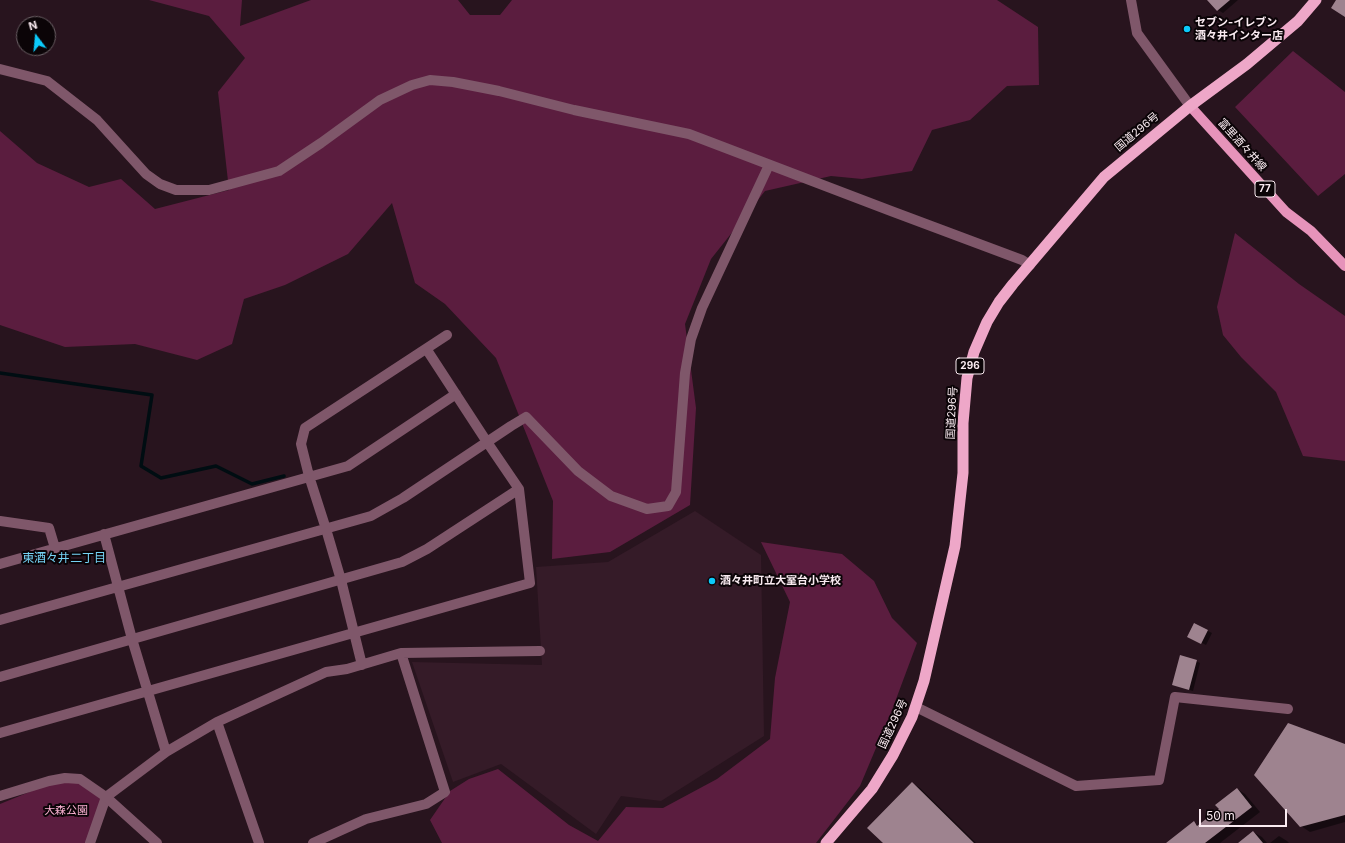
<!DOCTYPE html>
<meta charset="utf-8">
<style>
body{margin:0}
#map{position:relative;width:1345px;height:843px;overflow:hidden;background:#28141e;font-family:Inter,sans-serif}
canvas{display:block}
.north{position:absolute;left:16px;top:16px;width:40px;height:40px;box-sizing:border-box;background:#0b0407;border:1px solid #6b6065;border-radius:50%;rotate:344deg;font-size:11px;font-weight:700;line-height:16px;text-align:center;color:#faebf1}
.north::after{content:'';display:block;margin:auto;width:14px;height:18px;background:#0bcafa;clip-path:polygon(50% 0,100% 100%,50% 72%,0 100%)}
.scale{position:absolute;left:1199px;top:809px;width:88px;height:18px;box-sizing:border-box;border:2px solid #faebf1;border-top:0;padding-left:5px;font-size:12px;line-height:14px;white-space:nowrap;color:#faebf1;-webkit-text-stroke:3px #0b0407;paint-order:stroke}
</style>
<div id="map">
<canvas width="1345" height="843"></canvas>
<div class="north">N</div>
<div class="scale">50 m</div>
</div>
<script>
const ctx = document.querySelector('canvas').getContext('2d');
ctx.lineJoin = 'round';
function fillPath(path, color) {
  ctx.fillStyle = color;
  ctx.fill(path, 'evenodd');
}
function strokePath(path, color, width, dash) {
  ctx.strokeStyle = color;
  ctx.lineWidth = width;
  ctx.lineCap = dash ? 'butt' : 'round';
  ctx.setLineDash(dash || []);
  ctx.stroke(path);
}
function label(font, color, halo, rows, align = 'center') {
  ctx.font = font + ' Inter,"Noto Sans JP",sans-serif';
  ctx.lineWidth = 4;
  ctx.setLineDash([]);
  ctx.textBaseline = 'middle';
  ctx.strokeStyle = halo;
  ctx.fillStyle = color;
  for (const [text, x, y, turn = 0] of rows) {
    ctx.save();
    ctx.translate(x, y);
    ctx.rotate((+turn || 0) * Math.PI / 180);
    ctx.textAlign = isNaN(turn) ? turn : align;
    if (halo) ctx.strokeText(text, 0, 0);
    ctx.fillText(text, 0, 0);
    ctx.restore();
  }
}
fillPath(new Path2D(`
 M695,511L761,555L764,736L661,801L621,796L596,834L501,764L453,782L412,662L542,665L536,567L608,562Z`), '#351b28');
fillPath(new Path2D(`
 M149,0H242L240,26L311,0H458L470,15H500L512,0H997L1038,27L1039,85L1007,86L970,120L932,130L912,171L862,179L831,176L765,191L711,259L685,324L696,408L690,505L610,552L552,559L553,501L496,358L445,304L415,283L392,203L348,254L285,285L244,299L232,344L197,360L135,344L65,347L0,325V131L37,163L89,187L121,179L155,209L229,190L218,92L245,58L209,16Z
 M1293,51L1345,92V174L1318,196L1235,107Z
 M1235,233L1299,284L1345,316V461L1303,456L1276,392L1241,357L1223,335L1217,307Z
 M761,542L842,554L874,581L892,618L917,643L892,710L860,786L816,843H442L430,820L450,791L469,779L498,769L569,825L598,841L626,807L663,808L717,779L770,739L775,678L790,602Z
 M61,779H80L106,797L90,843H0V804Z`), '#5b1d3f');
fillPath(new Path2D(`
 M1208,0H1238L1223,13L1218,10Z
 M1194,624L1212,633L1206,645L1192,638Z
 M1196,661L1200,663L1193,691L1173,685Z
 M1345,745V822L1310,832L1301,826Z
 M912,783L920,788L976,843H884Z
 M1237,789L1245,794L1260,812L1220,843H1172L1194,823L1199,826L1220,809Z
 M1253,832L1262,837L1267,843H1245Z
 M1279,836L1287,841L1289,843H1270Z`), '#0007');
strokePath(new Path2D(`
 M0,373L152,395L141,466L161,478L216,466L252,484L284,476`), '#000d12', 3.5);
fillPath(new Path2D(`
 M1207,0H1230L1217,11Z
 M1336,0H1345V17L1331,8Z
 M1194,623L1208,630L1201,644L1187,637Z
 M1180,655L1197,660L1189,690L1172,685Z
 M1288,723L1345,744V815L1300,827L1254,775Z
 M912,782L974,843H883L867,828Z
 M1237,788L1252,807L1205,843H1166L1194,821L1197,826L1219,809L1215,805Z
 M1253,831L1263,843H1238Z`), '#9e838f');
strokePath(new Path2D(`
 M0,521L49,528L55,548
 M104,534L132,639L166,752
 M0,564L348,466L456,394
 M0,620L371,516L403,498L511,426L526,417L578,471L611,496L647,509L668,506L676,492L685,373L691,339L702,308L769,165
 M362,665L341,580L326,529L309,476L301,444L305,428L447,335
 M0,677L402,562L427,549L519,489
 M916,707L1076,786L1159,780L1175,697L1288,709
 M217,722L259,843
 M0,733L530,583L519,489L487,442L427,350
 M90,843L106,797L166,752L217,722L326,672L347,669L401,653L540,651
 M313,843L366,819L426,804L445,792L401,653`), '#7f576a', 10);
strokePath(new Path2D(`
 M1131,0L1137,33L1190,106
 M0,69L47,81L97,120L146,174L160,184L176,190H209L279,171L321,143L380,100L412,85L430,80L453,82L499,91L574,110L689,134L891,211L1022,260L1030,265
 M0,796L49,781L65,778L80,779L106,797L157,843`), '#7f576a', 10);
strokePath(new Path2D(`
 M1190,106L1286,212L1311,231L1345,266`), '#e693ba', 10);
strokePath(new Path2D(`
 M826,843L872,789L893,755L912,717L924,681L955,546L963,473V423L967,378L974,352L987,322L999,302L1013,284L1104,177L1190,106L1247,64L1298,21L1316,0`), '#eea7c8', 11);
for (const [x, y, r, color] of [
 [1187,29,4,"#0bcafa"],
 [712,581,4,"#0bcafa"]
]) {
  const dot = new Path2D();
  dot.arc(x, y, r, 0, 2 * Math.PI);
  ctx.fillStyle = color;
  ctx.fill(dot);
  strokePath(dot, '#0b0407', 1.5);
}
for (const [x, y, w] of [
 [1265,189,20],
 [970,366,28]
]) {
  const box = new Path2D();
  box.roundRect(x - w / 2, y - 8, w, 16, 3);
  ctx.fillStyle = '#0b0407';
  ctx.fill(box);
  strokePath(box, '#faebf1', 1);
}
label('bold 10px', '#faebf1', null, [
 ["77",1265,189],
 ["296",970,366]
]);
label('bold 11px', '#faebf1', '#0b0407', [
 ["セブン-イレブン",1195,23],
 ["酒々井インター店",1195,36],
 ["酒々井町立大室台小学校",720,581]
], 'left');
label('11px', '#faebf1', '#0b0407', [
 ["国道296号",1137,132,-40],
 ["富里酒々井線",1242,145,48],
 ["国道296号",952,413,-87],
 ["国道296号",893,724,-65]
]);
label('11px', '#f8afd0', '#0b0407', [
 ["大森公園",66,811]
]);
label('12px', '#75d3f4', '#0b0407', [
 ["東酒々井二丁目",64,558]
]);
</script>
